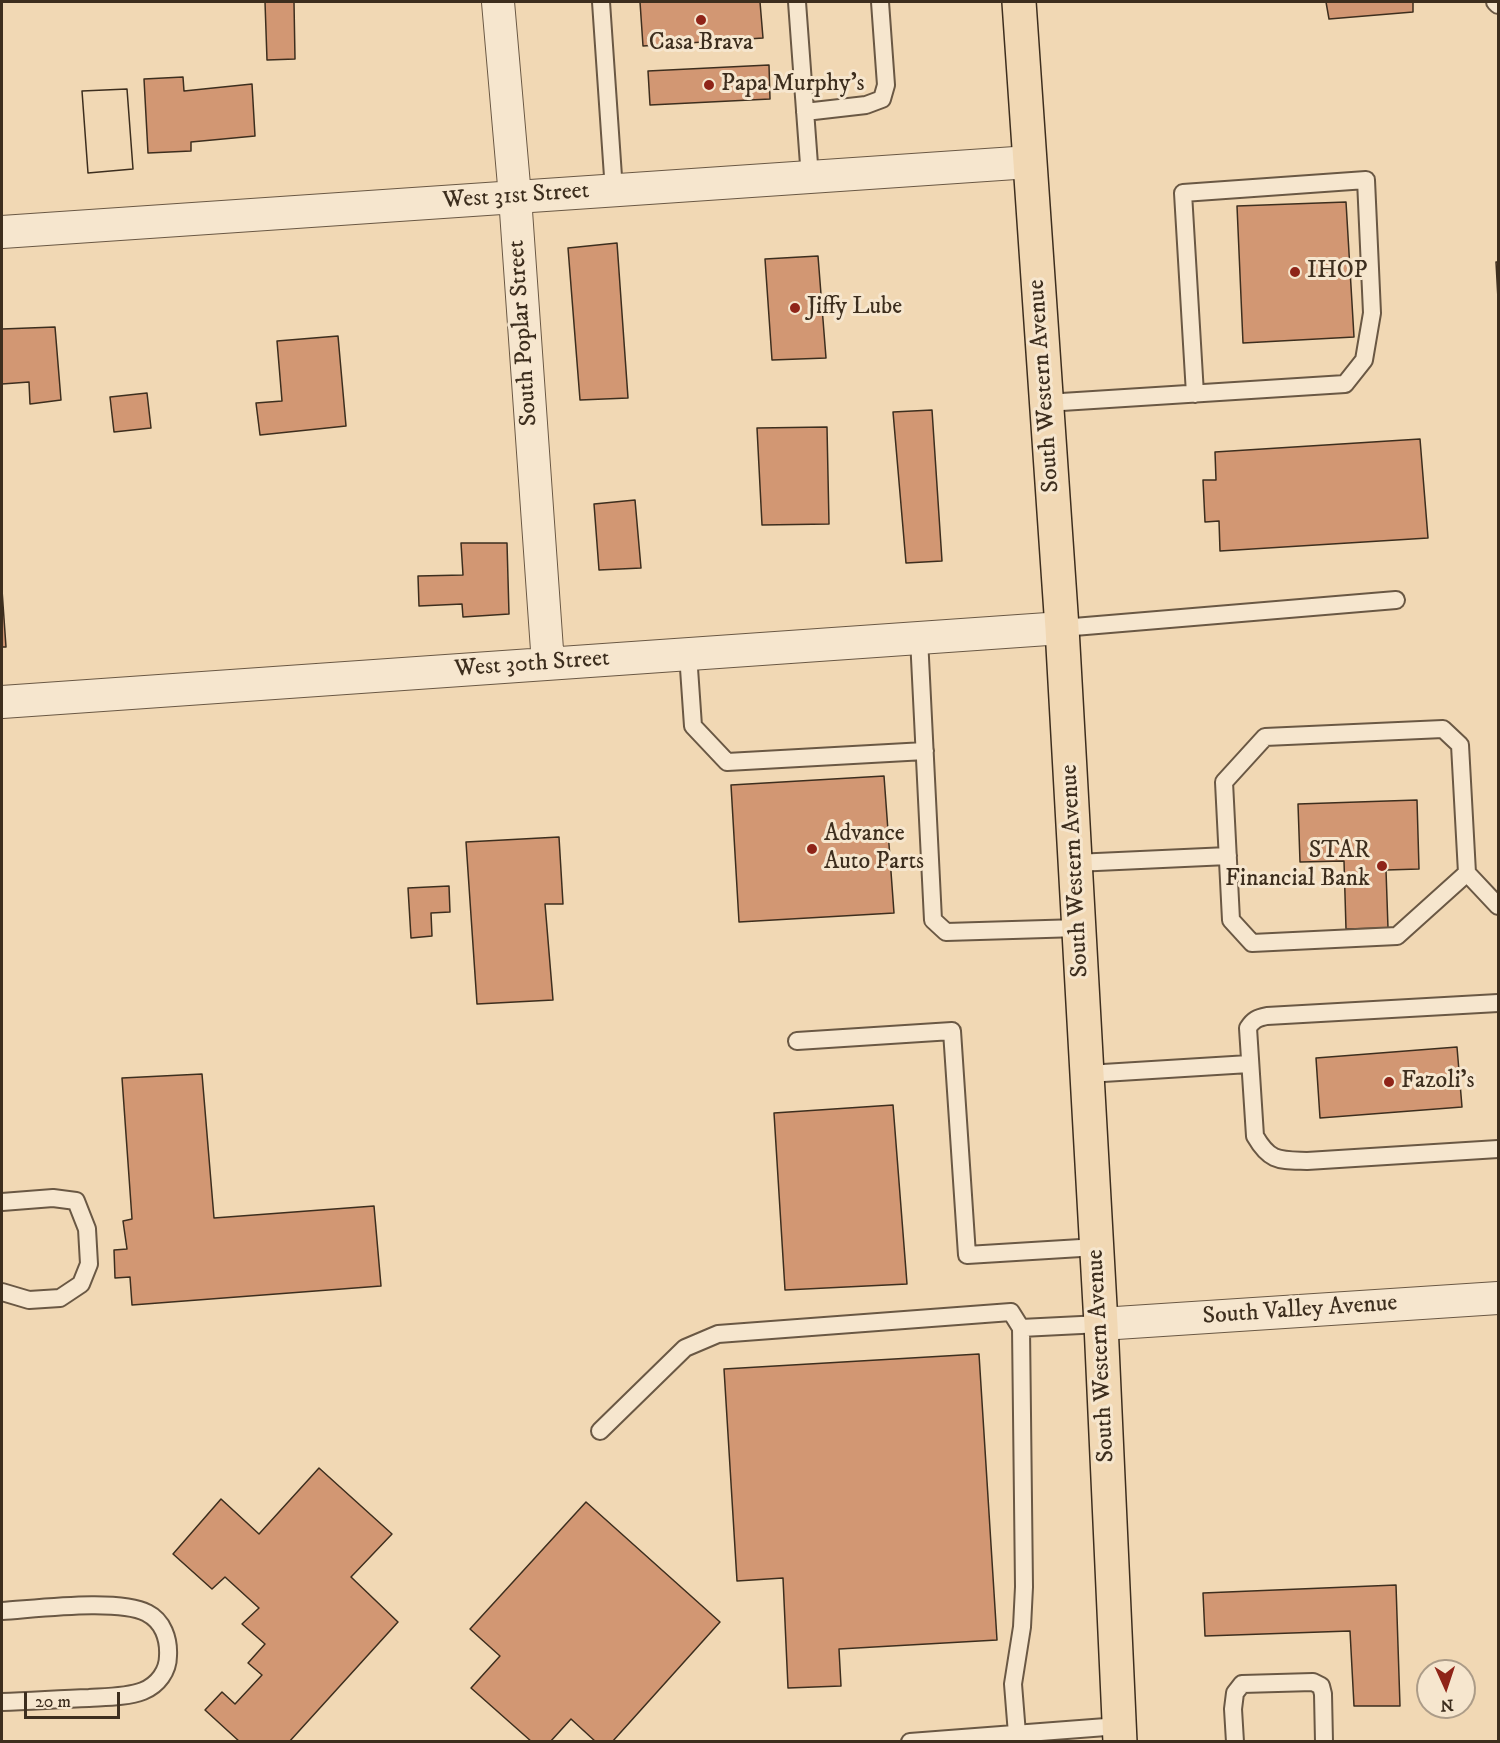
<!DOCTYPE html>
<style>
body{margin:0}
#map{position:relative;width:1500px;height:1743px;overflow:hidden;background:#f1d8b4;font-family:"IM FELL DW Pica",serif}
canvas{display:block}
.frame{position:absolute;inset:0;border:3px solid #3d2e1e;pointer-events:none}
.north{position:absolute;left:1416px;top:1659px;width:60px;height:60px;box-sizing:border-box;background:#f6e6ce;border:2px solid #ac9c88;border-radius:50%;rotate:177deg;font-size:16px;font-weight:700;line-height:24px;text-align:center;color:#3d2e1e}
.north::after{content:'';display:block;margin:auto;width:21px;height:27px;background:#8f2418;clip-path:polygon(50% 0,100% 100%,50% 72%,0 100%)}
.scale{position:absolute;left:24px;top:1692px;width:96px;height:27px;box-sizing:border-box;border:3px solid #3d2e1e;border-top:0;padding-left:8px;font-size:18px;line-height:21px;white-space:nowrap;color:#3d2e1e;-webkit-text-stroke:4px #f6e6ce;paint-order:stroke}
</style>
<div id="map">
<canvas width="1500" height="1743"></canvas>
<div class="frame"></div>
<div class="north">N</div>
<div class="scale">20 m</div>
</div>
<script>
const ctx = document.querySelector('canvas').getContext('2d');
ctx.lineJoin = 'round';
function fillPath(path, color) {
  ctx.fillStyle = color;
  ctx.fill(path, 'evenodd');
}
function strokePath(path, color, width, dash) {
  ctx.strokeStyle = color;
  ctx.lineWidth = width;
  ctx.lineCap = dash ? 'butt' : 'round';
  ctx.setLineDash(dash || []);
  ctx.stroke(path);
}
function label(font, color, halo, rows, align = 'center') {
  ctx.font = font + ' "IM FELL DW Pica",serif';
  ctx.lineWidth = 6;
  ctx.setLineDash([]);
  ctx.textBaseline = 'middle';
  ctx.strokeStyle = halo;
  ctx.fillStyle = color;
  for (const [text, x, y, turn = 0] of rows) {
    ctx.save();
    ctx.translate(x, y);
    ctx.rotate((+turn || 0) * Math.PI / 180);
    ctx.textAlign = isNaN(turn) ? turn : align;
    if (halo) ctx.strokeText(text, 0, 0);
    ctx.fillText(text, 0, 0);
    ctx.restore();
  }
}
const building = new Path2D(`
 M265,2H294L295,59L267,60Z
 M640,2H760L763,38L643,46Z
 M1326,2H1413V12L1329,19Z
 M769,65L770,99L650,105L648,71Z
 M183,77L184,91L252,84L255,136L191,142V151L148,153L144,79Z
 M127,89L133,169L88,173L82,91Z
 M127,89L133,169L88,173L82,91Z
 M1346,202L1354,337L1243,343L1237,206Z
 M617,243L628,398L580,400L568,248Z
 M818,256L826,358L772,360L765,259Z
 M1496,262H1498V299Z
 M55,327L61,400L30,404L29,382L2,384V329Z
 M338,336L346,426L260,435L256,403L282,401L277,341Z
 M147,393L151,428L114,432L110,397Z
 M932,410L942,561L906,563L893,412Z
 M827,427L829,524L762,525L757,428Z
 M1420,439L1428,538L1220,551L1219,521L1205,522L1203,480H1216L1215,452Z
 M635,500L641,568L599,570L594,504Z
 M461,543H507L509,614L463,617L462,604L419,606L418,576L463,575Z
 M2,590L6,647H2Z
 M884,776L894,913L739,922L731,785Z
 M1417,800L1419,869L1386,870L1388,928L1346,929L1344,861L1300,862L1298,804Z
 M559,837L563,904H545L553,1000L477,1004L466,842Z
 M449,886L450,912L431,913L432,936L411,938L408,888Z
 M1457,1047L1462,1107L1320,1118L1316,1058Z
 M202,1074L214,1218L374,1206L381,1286L132,1305L130,1277L115,1278L114,1250L127,1249L123,1221L132,1219L122,1078Z
 M893,1105L907,1284L785,1290L774,1113Z
 M979,1354L997,1640L839,1649L841,1686L788,1688L783,1578L737,1581L724,1369Z
 M319,1468L392,1534L351,1577L398,1622L289,1742H240L205,1710L222,1692L235,1704L262,1675L248,1663L265,1644L242,1624L259,1608L225,1577L212,1589L173,1554L221,1499L259,1534Z
 M586,1502L720,1622L612,1742H596L571,1719L550,1742H532L471,1688L500,1656L470,1629Z
 M1396,1585L1400,1706H1354L1350,1631L1205,1636L1203,1593Z`);
fillPath(building, '#d29773');
strokePath(building, '#3d2e1e', 1.5);
const service = new Path2D(`
 M601,2L614,191
 M797,2L810,178
 M1495,2L1498,5
 M805,112L866,105L882,99L886,85L880,2
 M1046,403L1345,384L1364,360L1372,313L1366,180L1183,193L1195,394
 M1062,628L1396,600
 M919,638L933,920L946,932L1079,928
 M688,654L693,726L727,762L925,751
 M1075,863L1228,856
 M1467,873L1397,936L1252,943L1231,920L1224,782L1265,737L1443,729L1460,745L1467,873L1498,906
 M1498,1003L1267,1016C1257,1018 1253,1020 1248,1028L1255,1136C1270,1162 1279,1160 1307,1161L1498,1149
 M797,1041L952,1031L967,1255L1097,1247
 M1087,1074L1249,1064
 M2,1202L53,1198L76,1201L87,1229L89,1264L81,1284L60,1298L29,1300L2,1292
 M600,1431L685,1348L718,1334L1011,1312L1021,1328
 M2,1611C35,1609 119,1598 147,1613C163,1621 169,1639 168,1656C168,1671 158,1685 143,1691C128,1697 105,1697 89,1698C60,1699 31,1701 2,1702
 M1017,1734L1013,1684L1022,1627L1024,1587L1021,1328L1101,1324
 M910,1742L1119,1726
 M1235,1742L1233,1709L1235,1693L1242,1684L1313,1682L1321,1686L1323,1694L1324,1742`);
const minor = new Path2D(`
 M498,2L515,197L548,664
 M2,232L1030,162
 M2,702L1062,628
 M1101,1324L1498,1298`);
const trunk = new Path2D(`
 M1019,2L1062,628L1101,1324L1120,1742`);
strokePath(service, '#6a5844', 20);
strokePath(minor, '#6a5844', 34);
strokePath(trunk, '#3d2e1e', 36);
strokePath(service, '#f6e6ce', 16);
strokePath(minor, '#f6e6ce', 32);
strokePath(trunk, '#f1d8b4', 33);
for (const [x, y, r, color] of [
 [701,20,6,"#8f2418"],
 [709,85,6,"#8f2418"],
 [1295,272,6,"#8f2418"],
 [795,308,6,"#8f2418"],
 [812,849,6,"#8f2418"],
 [1382,866,6,"#8f2418"],
 [1389,1082,6,"#8f2418"]
]) {
  const dot = new Path2D();
  dot.arc(x, y, r, 0, 2 * Math.PI);
  ctx.fillStyle = color;
  ctx.fill(dot);
  strokePath(dot, '#f6e6ce', 2);
}
label('24px', '#3d2e1e', '#f6e6ce', [
 ["Casa Brava",701,44,"center"],
 ["Papa Murphy's",721,85],
 ["IHOP",1307,272],
 ["Jiffy Lube",807,308],
 ["Advance",824,835],
 ["Auto Parts",824,863],
 ["STAR",1370,852,"right"],
 ["Financial Bank",1370,880,"right"],
 ["Fazoli's",1401,1082]
], 'left');
label('24px', '#3d2e1e', '#f6e6ce', [
 ["West 31st Street",516,197,-4],
 ["South Poplar Street",524,333,-94],
 ["South Western Avenue",1045,386,-94],
 ["West 30th Street",532,665,-4],
 ["South Western Avenue",1076,871,-93],
 ["South Valley Avenue",1300,1311,-4],
 ["South Western Avenue",1102,1356,-93]
]);
</script>
